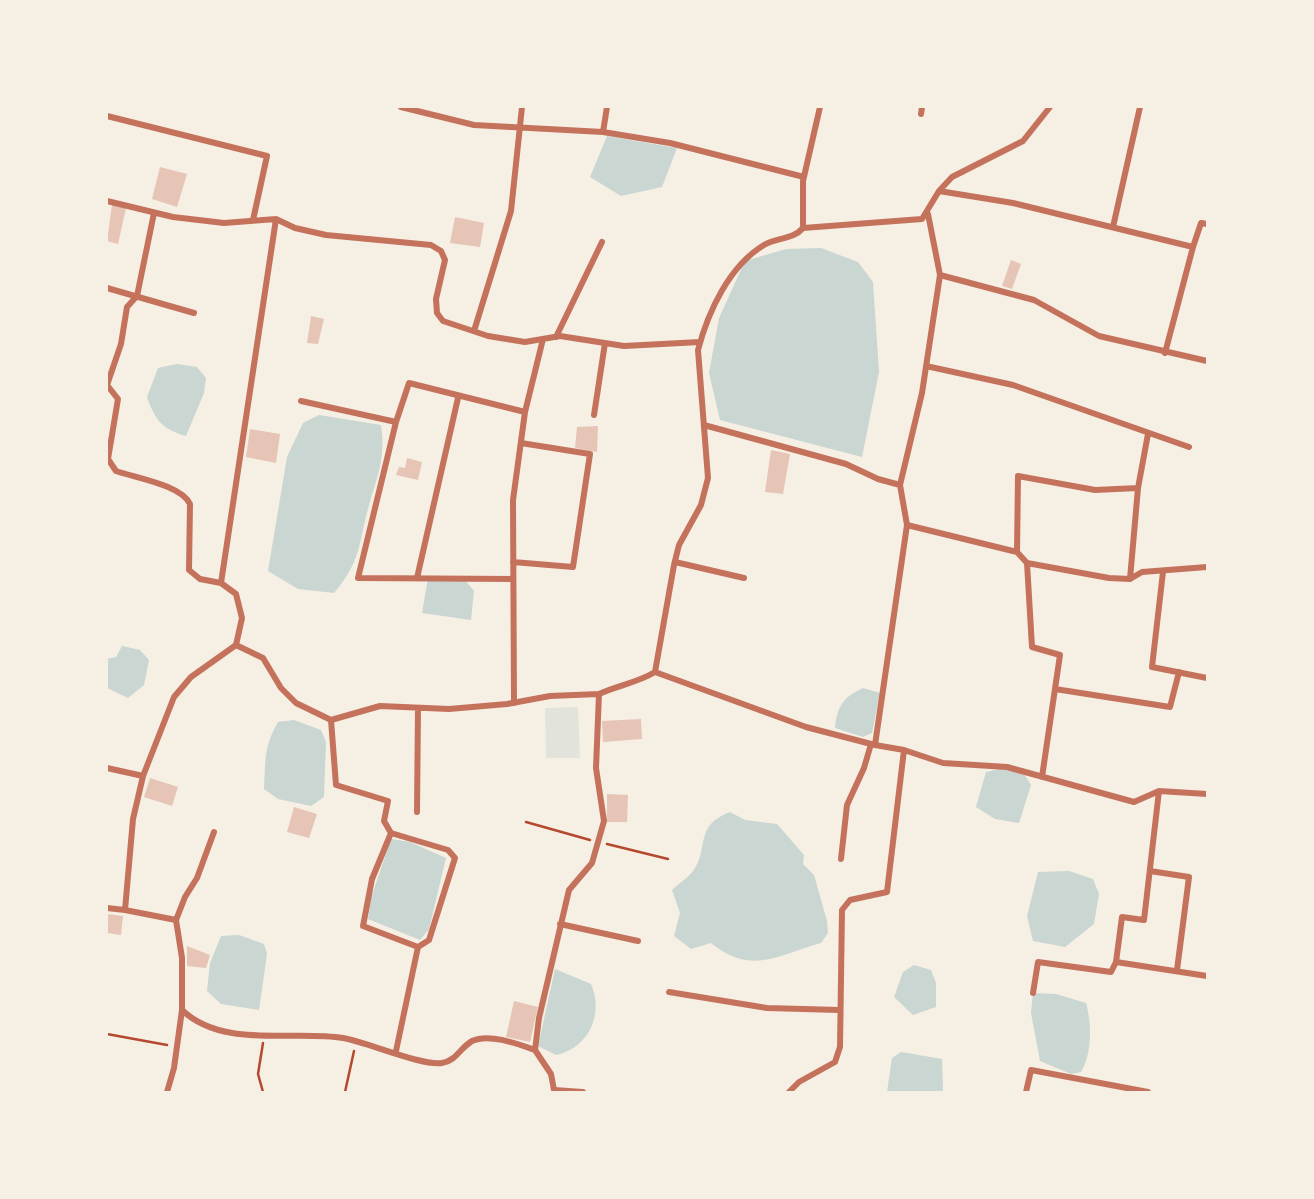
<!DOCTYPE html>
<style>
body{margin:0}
#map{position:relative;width:1314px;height:1199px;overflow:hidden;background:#f6efe4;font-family:"Source Serif 4",serif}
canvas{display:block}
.frame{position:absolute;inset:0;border:108px solid #f6efe4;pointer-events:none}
</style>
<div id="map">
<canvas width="1314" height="1199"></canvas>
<div class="frame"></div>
</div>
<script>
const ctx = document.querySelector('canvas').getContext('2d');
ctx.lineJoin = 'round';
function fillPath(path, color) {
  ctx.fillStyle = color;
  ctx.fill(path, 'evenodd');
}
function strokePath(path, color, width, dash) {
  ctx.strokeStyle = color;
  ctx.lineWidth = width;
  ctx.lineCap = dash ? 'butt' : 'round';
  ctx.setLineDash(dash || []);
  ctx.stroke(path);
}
fillPath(new Path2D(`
 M578,707L580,758H546L545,708Z`), '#e2e4dc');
fillPath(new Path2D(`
 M607,136L677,148L662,187L621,196L590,177Z
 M821,248L858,262L873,282L879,372L862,457L720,420L709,373L719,318L745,261L786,249Z
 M177,364L197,367L206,378L204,393L186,436C162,429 155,420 147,397L158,368Z
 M319,415L381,425C386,460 377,476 368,509C358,546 361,561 334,593L298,589L268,571L287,457L303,423Z
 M428,578L464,579L474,591L471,620L422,613Z
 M122,646L140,650L149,660L144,685L128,698L107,688V659L116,657Z
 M863,688L880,693L872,733L863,737L835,728C837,707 843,697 863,688Z
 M294,720L321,730L326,742L324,797L311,806L278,799L264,789C266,761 263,748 278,722Z
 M1007,767L1024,774L1031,785L1019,823L995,819L976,807L986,772Z
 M730,812L745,820L777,824L804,855L803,864L814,875L827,921L828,933L821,943C778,955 751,976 711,943L691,949L674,936L680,913L672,890C678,884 688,878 693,871C710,849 693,826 730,812Z
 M391,839L410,842L446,858L429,929L420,940L368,919L371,898Z
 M1069,871L1093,879L1099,894L1094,924L1065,947L1033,941L1027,916L1038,872Z
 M239,935L264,944L267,954L259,1010L221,1004L207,991L210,963L221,936Z
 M914,965L931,970L936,983V1007L913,1015L894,997L903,972Z
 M555,969L591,984C604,1014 589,1048 556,1055L538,1046Z
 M1033,993L1056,994L1086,1003C1092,1024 1092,1054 1081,1072L1071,1074L1040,1061L1031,1013Z
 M901,1052L942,1059L943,1092H887L892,1058Z`), '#c9d6d2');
fillPath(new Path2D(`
 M160,167L187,174L177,207L152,199Z
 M112,205L126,208L118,244L107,241Z
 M455,217L484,223L480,247L450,243Z
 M1011,260L1021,264L1012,289L1002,286Z
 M311,316L324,319L318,344L307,343Z
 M598,426L597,452L575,448L577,427Z
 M250,429L280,434L276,463L246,457Z
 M771,450L790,454L783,494L765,492Z
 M407,458L422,462L418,480L396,475L399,467L405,468Z
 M641,719L642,739L603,742L602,721Z
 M150,778L178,787L172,806L144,797Z
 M607,794L628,795L627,822H607Z
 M294,807L317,814L309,838L287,832Z
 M107,914L123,916L121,935L107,933Z
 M187,946L210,955L206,968L187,966Z
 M514,1001L538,1007L530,1042L506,1037Z`), '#e6c5b7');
strokePath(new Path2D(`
 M526,822L590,840
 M607,844L668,859
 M107,1034L167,1045
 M263,1043L258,1074L263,1092
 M345,1092L354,1051`), '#b5482f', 2.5);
strokePath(new Path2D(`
 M401,107L474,125L603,132L670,143L804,177
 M921,114L922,107
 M107,116L267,156L253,220
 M603,132L607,107
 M939,191L1013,203L1193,247L1165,353
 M107,201L173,217L224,223L276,219L295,228L326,235L431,245L441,251L445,260L436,299L437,313L443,321L488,336L525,342L560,336L624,346L700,342
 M154,213L137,296L127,307L121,344L107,385L118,399L108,459L116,471C136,478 181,485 190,504L189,570L200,579L221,583L236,594L242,618L236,645L263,658L281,688L296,703L331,720L380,706L449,709L507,704L550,696L599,694
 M928,214L940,275L1034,300L1099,336L1207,361
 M1113,227L1140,107
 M803,228L922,219L939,191L952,177L1023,141L1050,107
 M1193,247L1201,223L1207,224
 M107,288L194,313
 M474,331L511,211L522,107
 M556,337L602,242
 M926,366L1013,385L1189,447
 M301,401L396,422
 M594,415L605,343
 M704,425L846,464L878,479L900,485
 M1138,488L1148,434
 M907,525L1017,552L1027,563L1109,578L1130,579L1142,572L1207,567
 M1017,552L1018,476L1095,490L1138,488L1130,579
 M513,562L573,567L590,454L521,443
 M675,562L744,578
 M1027,563L1032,647L1060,655L1042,777
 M1163,572L1152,667L1207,678
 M417,578L458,398
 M513,579L358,578L396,422L409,383L525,412
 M221,583L276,219
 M655,672L806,727L875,745L907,525L900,485L922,393L940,275
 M1055,689L1170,707L1179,672
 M514,703L513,500L525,412L543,339
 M331,720L336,785L388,801L384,821L391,833
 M875,745L904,750L943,763L1007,767L1134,802L1159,791L1207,794
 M107,768L143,776L133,819L125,910L176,920L182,958V1010C223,1049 293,1030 343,1038C367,1042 421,1066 442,1063C456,1061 461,1047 472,1041C489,1033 518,1044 535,1050L551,1074L554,1090L583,1092
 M143,776L174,697L191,677L236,645
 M417,812L418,708
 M841,859L847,805L864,768L871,744
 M1150,871L1189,877L1177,970
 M107,908L125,910
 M176,920L185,897L197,878L214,832
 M560,924L638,941
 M1116,962L1207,976
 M669,992L767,1008L839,1010
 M1033,993L1038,962L1111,972L1116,962L1122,917L1144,920L1159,791
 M535,1050L539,1018L569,890L592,863L604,821L596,768L599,694C618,685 637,683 655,672L674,565L679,545L701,505L708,478L698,350C708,312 729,266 764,245C777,237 793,240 803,228V181L820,107
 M396,1051L418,947L429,940L455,858L448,850L391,833L372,879L363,926L418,947
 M167,1092L174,1068L182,1010
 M789,1092L799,1082L835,1062L840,1047L842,910L850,900L887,892L904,750
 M1026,1092L1031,1070L1148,1092`), '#c5725c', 6);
</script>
